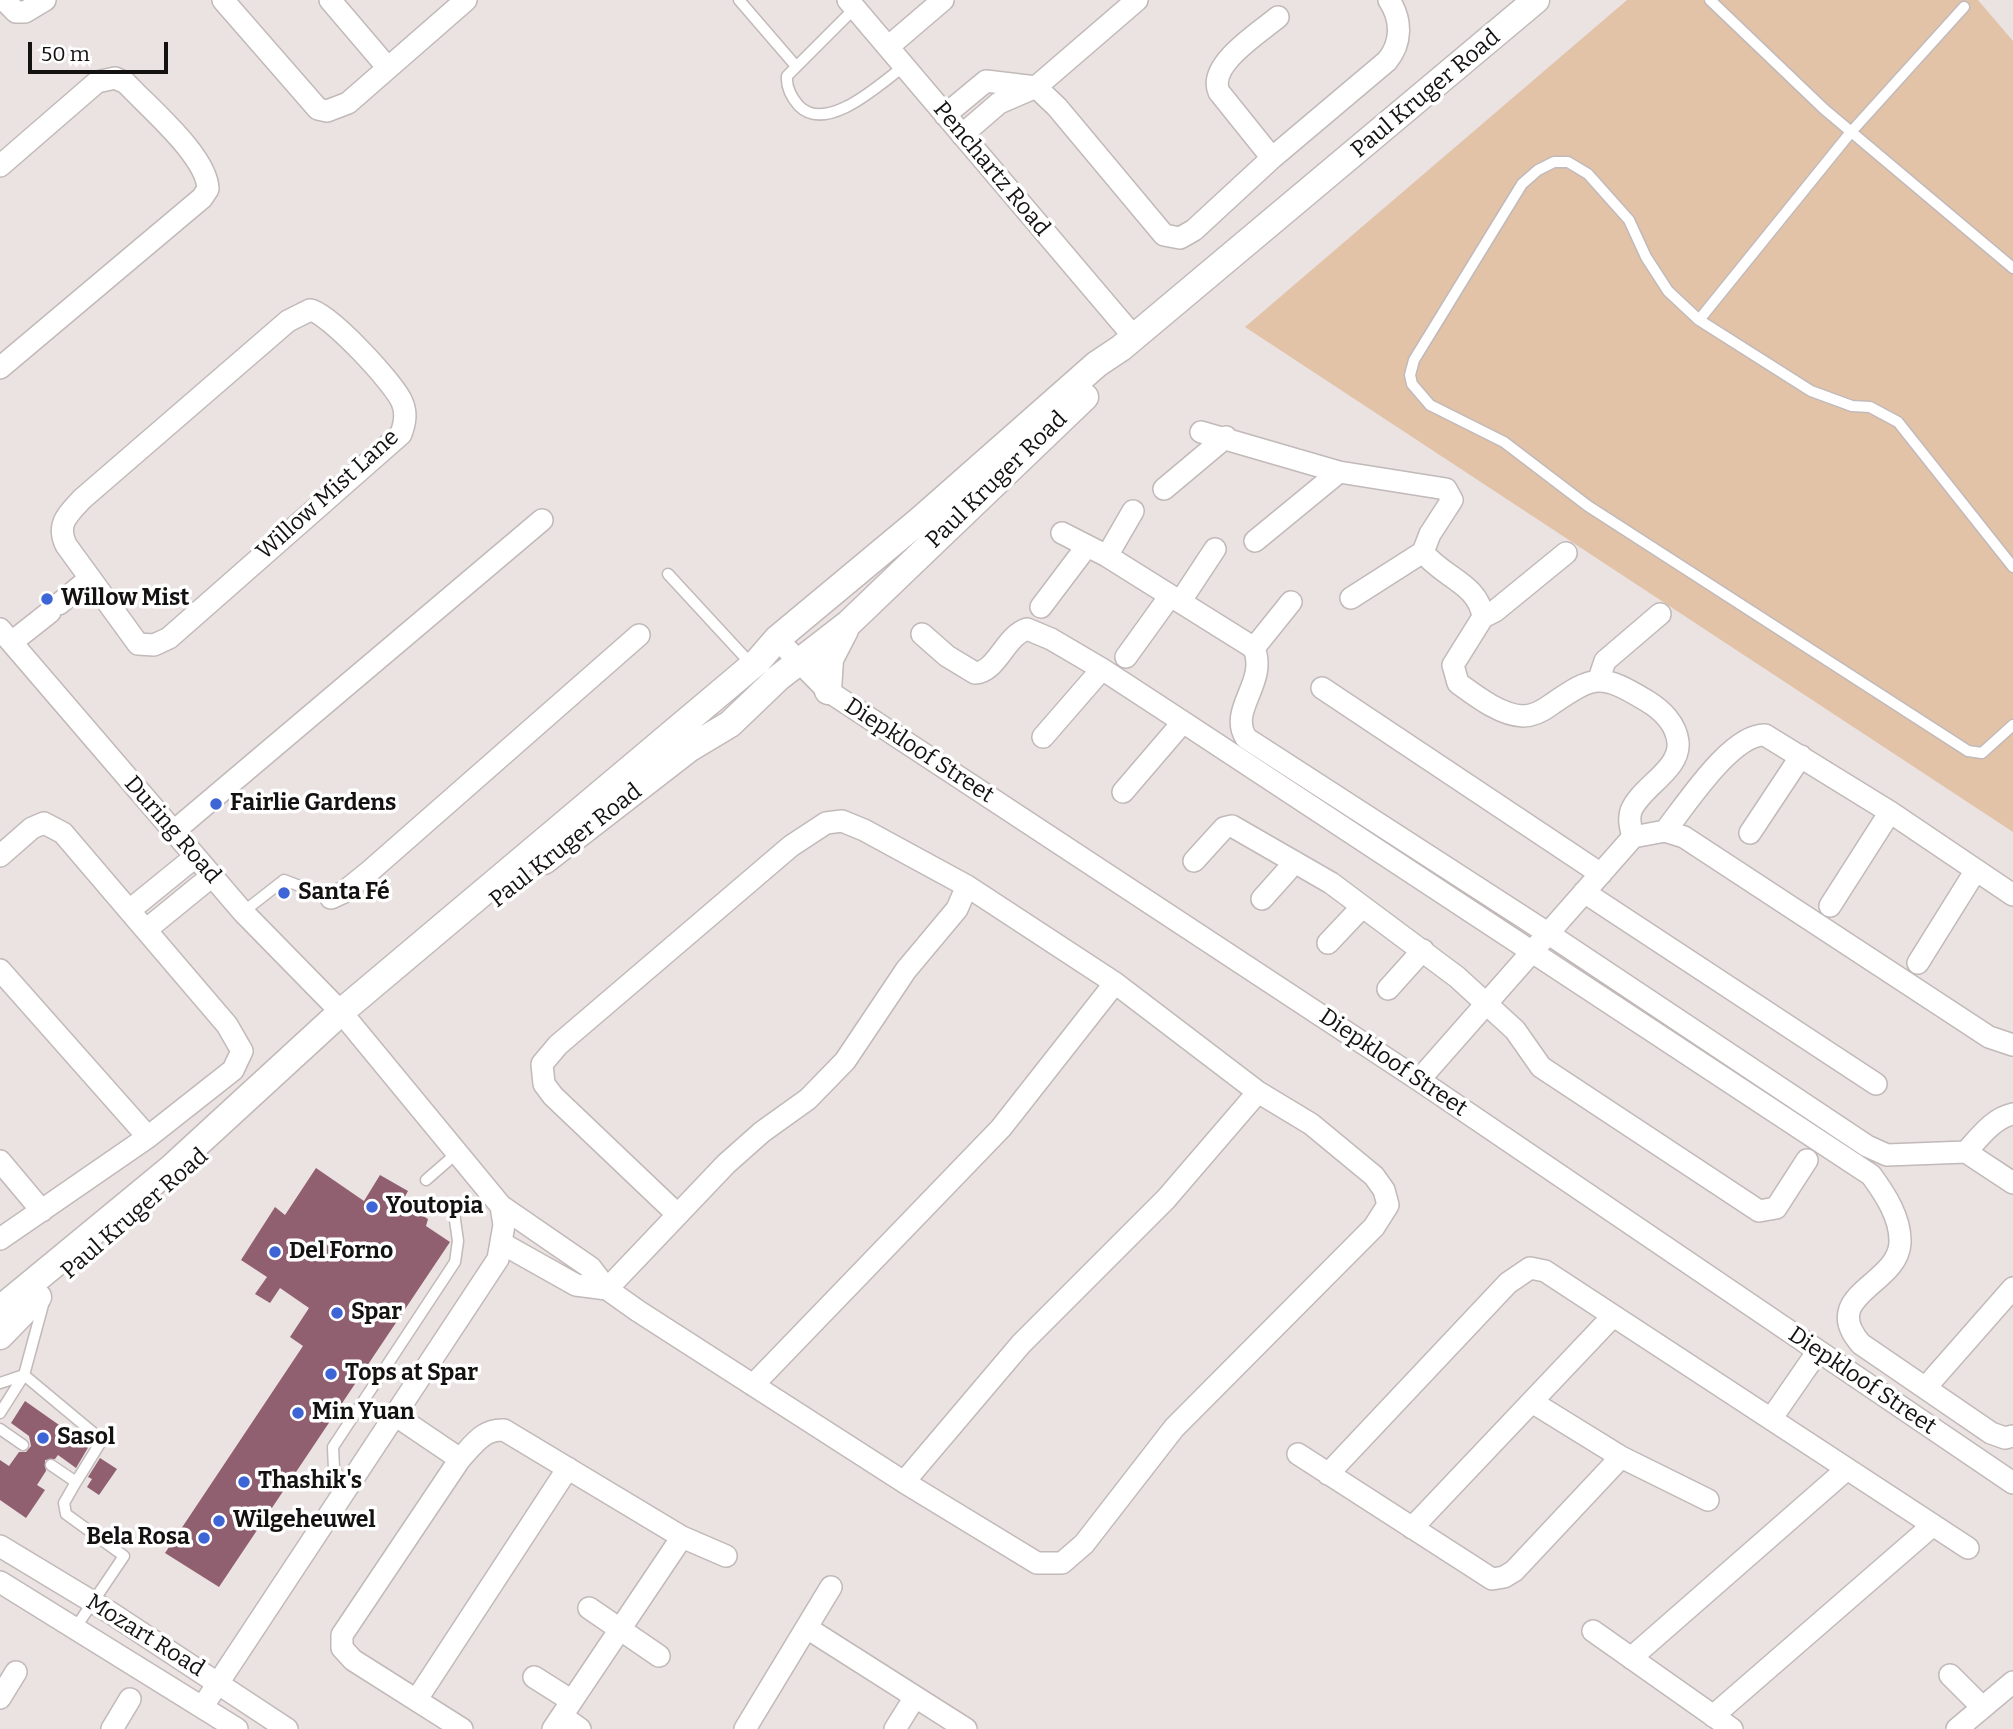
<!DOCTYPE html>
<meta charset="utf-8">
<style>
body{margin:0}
#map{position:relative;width:2013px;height:1729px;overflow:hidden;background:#ebe2e2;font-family:Bitter,serif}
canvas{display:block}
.scale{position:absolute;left:28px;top:42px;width:140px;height:32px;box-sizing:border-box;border:4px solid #141111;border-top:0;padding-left:9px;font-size:21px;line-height:24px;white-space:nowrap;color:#141111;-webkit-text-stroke:5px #fff;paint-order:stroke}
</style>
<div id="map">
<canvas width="2013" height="1729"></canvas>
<div class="scale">50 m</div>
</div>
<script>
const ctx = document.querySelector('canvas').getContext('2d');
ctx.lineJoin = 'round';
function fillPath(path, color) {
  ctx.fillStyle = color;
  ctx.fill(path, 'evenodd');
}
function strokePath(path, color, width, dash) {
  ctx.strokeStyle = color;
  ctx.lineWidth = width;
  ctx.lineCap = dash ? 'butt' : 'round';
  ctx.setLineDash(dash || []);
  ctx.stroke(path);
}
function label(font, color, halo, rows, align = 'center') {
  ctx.font = font + ' Bitter,serif';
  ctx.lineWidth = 7;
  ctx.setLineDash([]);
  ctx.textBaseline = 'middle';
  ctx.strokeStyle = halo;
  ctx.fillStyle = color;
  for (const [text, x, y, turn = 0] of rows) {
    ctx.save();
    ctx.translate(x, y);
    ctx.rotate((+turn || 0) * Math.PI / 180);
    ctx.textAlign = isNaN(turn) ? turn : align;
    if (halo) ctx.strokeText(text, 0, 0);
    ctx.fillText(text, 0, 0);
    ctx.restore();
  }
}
fillPath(new Path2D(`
 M1627,0H1978L2013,41V832L1245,327Z`), '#e2c3a8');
fillPath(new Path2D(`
 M316,1168L364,1201L380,1175L408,1191L402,1202L428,1219L426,1226L450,1242L219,1587L165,1553L303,1346L290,1337L309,1308L280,1288L270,1303L255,1294L267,1277L241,1260L275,1207L285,1215Z
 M25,1401L89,1446L76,1468L58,1455L55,1459L45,1460L46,1471L37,1485L45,1490L26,1518L0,1500V1460L9,1466L19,1452H26L31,1446L29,1436L11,1423Z
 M100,1458L117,1469L99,1495L87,1487L92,1479L88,1477Z`), '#906071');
const service = new Path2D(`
 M739,0L795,65
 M1710,0L1824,109L2013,268
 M855,8L787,76C786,87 792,98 799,106C827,134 880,84 904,66
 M1699,320L1851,132L1964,7
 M2013,567L1898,422L1870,407L1852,406L1811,391L1699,320L1668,291L1646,257L1629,220L1588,174L1568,162H1554L1538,170L1522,184L1414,360L1410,375L1412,384L1430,405L1504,442L1588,506L1968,751L1982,753L2013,725
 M668,574L752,665
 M243,912L284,880L331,898
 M426,1180L457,1153
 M0,1383L24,1375L44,1301
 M0,1413L24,1375L102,1440L76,1482L51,1465
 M0,1429L23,1445
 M347,1487L334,1469L333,1447L455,1262L458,1241L454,1213
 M76,1627L124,1556L66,1514L64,1503L76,1482`);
const minor = new Path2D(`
 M4,0L16,12H25L45,0
 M223,0L318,109L327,111L348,103L466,0
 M330,0L388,68
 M848,0L1134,337
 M888,47L943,0
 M945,115L986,81L1036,87L1057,107L1164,235L1180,238L1194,230L1272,158L1387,61C1402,43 1402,20 1389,0
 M962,135L999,103L1036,87L1137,0
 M1272,158L1219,92C1207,65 1259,33 1278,17
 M0,166L97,82L115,78L126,83C149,108 207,156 208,189L202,198L0,368
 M310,310C328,312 395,384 402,402C407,413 405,423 401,434L169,638L154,645L138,644L66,545C56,524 68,514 82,499L288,321Z
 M1201,432L1339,472L1446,489L1452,500L1430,534L1423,552C1442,577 1478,583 1483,617L1453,665L1458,683C1476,696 1500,715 1523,716C1534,716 1544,710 1552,704C1595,674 1602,674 1647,701C1662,710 1676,724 1678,742C1681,770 1640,787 1631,811C1628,820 1631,829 1633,837
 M1164,489L1226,437
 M1062,533L1107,556L1254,648C1268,683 1228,709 1246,738L1546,932L1867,1146L1887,1155L1966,1152C1979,1138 1993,1118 2013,1114
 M1255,541L1339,472
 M1107,556L1133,511
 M1351,598L1423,552
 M1180,602L1215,549
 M59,604L89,579
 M1041,607L1087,546
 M1483,617L1495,611L1566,553
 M0,629L243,912L341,1012L501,1206L504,1225L498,1259L203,1706
 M922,634L947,656L975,673C997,672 1005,636 1027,629L1051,639L1102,669
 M777,639L828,691L1419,1080L2013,1483
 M12,642L50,612
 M1254,648L1291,602
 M1126,657L1170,596
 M1599,679L1605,661L1660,614
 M1322,688L1601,874
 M1043,737L1102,669L1183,722
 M1123,792L1183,722L1871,1175C1885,1194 1901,1218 1900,1243C1898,1285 1818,1295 1861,1344L1991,1433L2005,1438L2013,1436
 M1665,831C1686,805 1731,734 1765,735L1890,812L2013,895
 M173,832L542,520
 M1750,833L1801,756
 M0,856L32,828L44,823L63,833L227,1025L242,1051L233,1070L148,1137L0,1239
 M1194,861L1224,828L1232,826L1331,883L1457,977L1515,1030L1541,1067L1759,1211L1776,1208L1807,1160
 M1584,892L1876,1084
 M331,898L344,892L370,871L639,635
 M1262,899L1295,862
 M1830,906L1890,812
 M131,909L195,857
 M147,929L212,876
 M1328,943L1362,907
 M1918,963L1976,870
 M0,970L148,1137
 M1388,989L1423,950
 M1419,1080L1633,837L1665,831L1684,837L1989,1037L2013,1045
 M1966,1152L2013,1183
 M0,1161L42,1211
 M501,1206L591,1268L607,1289L638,1311L904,1482L1037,1563H1062L1084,1544L1174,1428L1374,1227L1388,1205L1384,1190L1374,1176L1311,1124L1258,1092L1115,983L967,886L864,830L842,821L826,823L791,846L558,1045L542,1064L544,1084L553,1096L677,1214
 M503,1244L576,1285L607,1289L726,1164L762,1132L808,1099L845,1061L906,970L957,909L967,886
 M753,1385L1001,1128L1115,983
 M1926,1387L2013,1288
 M1532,1402L1621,1457L1708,1500
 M395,1415L460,1459
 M1771,1419L1818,1351
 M1298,1454L1492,1579L1504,1577L1514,1571L1621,1457
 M1328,1474L1508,1283L1530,1268L1545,1271L1968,1548
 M904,1482L1021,1344L1166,1199L1258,1092
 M1412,1528L1613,1316
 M0,1546L111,1613L287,1729
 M0,1582L237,1729
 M589,1608L659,1656
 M807,1628L966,1729
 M1593,1631L1732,1729
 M1631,1658L1847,1469
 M1950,1675L1982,1707
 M534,1677L572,1701
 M0,1698L16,1672
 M417,1699L568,1468
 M562,1716L580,1729
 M1713,1716L1933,1525
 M112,1729L130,1699
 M462,1729L353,1660L342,1648V1635L460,1459C474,1444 483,1429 504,1430L682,1537L726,1556
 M553,1729L682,1537
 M745,1729L831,1587
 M895,1729L915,1697
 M1957,1729L2013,1682`);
const tertiary = new Path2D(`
 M828,691L830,659L845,630
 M544,861L690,748L730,724L778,678L849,623L1085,397
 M0,1309L170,1169L341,1012L758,661L777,639L920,520L1097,364L1121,348L1536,0
 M0,1336L38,1297`);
strokePath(service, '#c2b9b9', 13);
strokePath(minor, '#c2b9b9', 24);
strokePath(tertiary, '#c2b9b9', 29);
strokePath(service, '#fff', 10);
strokePath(minor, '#fff', 21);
strokePath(tertiary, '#fff', 26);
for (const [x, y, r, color] of [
 [47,599,7,"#3d65d6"],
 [216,804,7,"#3d65d6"],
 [284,893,7,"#3d65d6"],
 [372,1207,7,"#3d65d6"],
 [275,1252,7,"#3d65d6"],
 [337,1313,7,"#3d65d6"],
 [331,1374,7,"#3d65d6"],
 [298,1413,7,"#3d65d6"],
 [43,1438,7,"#3d65d6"],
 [244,1482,7,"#3d65d6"],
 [219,1521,7,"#3d65d6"],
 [204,1538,7,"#3d65d6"]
]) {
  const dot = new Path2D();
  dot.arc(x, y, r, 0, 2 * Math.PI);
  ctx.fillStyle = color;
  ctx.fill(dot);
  strokePath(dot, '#fff', 2.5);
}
label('23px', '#141111', '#fff', [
 ["Paul Kruger Road",1426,94,-40],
 ["Penchartz Road",991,169,50],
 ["Paul Kruger Road",997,480,-44],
 ["Willow Mist Lane",328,495,-42],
 ["Diepkloof Street",919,751,33],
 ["During Road",172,830,49],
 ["Paul Kruger Road",566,846,-38],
 ["Diepkloof Street",1393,1063,34],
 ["Paul Kruger Road",135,1214,-41],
 ["Diepkloof Street",1862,1381,34],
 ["Mozart Road",145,1636,32]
]);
label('bold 23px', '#141111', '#fff', [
 ["Willow Mist",61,599],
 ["Fairlie Gardens",230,804],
 ["Santa Fé",298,893],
 ["Youtopia",386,1207],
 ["Del Forno",289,1252],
 ["Spar",351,1313],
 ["Tops at Spar",345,1374],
 ["Min Yuan",312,1413],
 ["Sasol",57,1438],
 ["Thashik's",258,1482],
 ["Wilgeheuwel",233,1521],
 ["Bela Rosa",190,1538,"right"]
], 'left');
</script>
